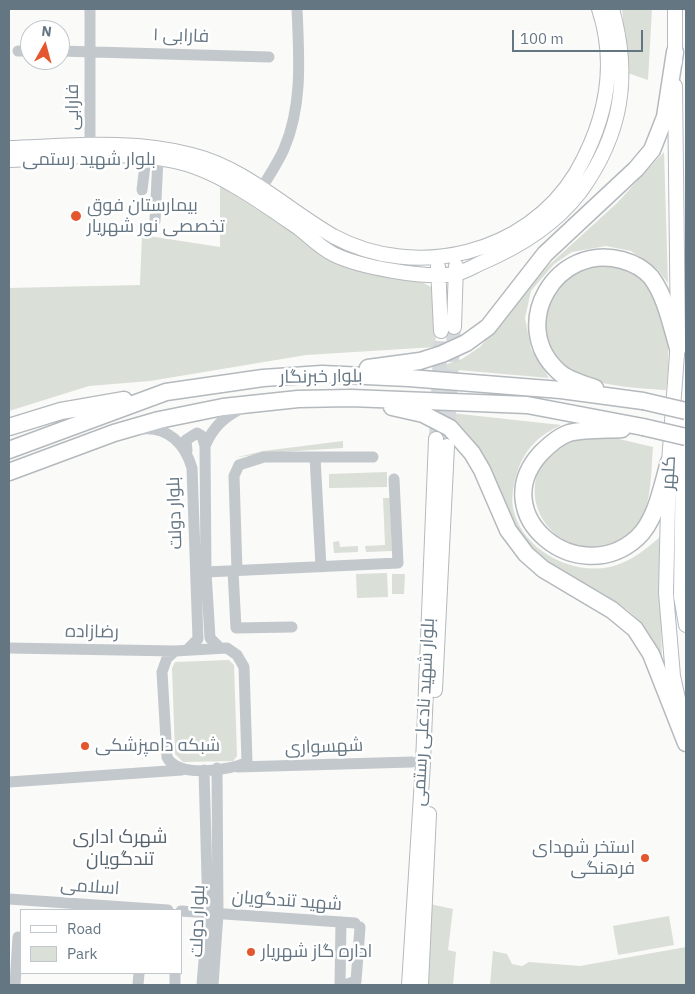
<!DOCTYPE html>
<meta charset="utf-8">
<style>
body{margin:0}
#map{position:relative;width:695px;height:994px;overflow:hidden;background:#fafaf8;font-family:"IBM Plex Sans",sans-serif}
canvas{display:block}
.frame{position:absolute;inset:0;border:10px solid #657683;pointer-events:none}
.legend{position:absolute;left:20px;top:909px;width:162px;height:65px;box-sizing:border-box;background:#fff;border:1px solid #c1c8cd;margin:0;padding:6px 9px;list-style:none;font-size:15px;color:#657683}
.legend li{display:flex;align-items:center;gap:10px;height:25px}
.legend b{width:25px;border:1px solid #c1c8cd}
.north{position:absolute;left:20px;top:20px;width:50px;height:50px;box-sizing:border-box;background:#fff;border:1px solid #c1c8cd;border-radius:50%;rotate:7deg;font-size:14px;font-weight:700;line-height:20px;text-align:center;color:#657683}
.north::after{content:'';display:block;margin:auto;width:18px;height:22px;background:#e4572e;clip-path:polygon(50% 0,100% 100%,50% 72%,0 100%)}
.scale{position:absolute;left:512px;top:30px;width:131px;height:22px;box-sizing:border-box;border:2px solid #657683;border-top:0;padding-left:6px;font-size:15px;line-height:18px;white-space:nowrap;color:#657683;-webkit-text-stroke:4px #fff;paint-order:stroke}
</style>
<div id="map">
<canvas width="695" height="994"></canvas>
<div class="frame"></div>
<ul class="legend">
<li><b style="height:6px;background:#fff"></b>Road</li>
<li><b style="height:14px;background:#dadfd7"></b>Park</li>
</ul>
<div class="north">N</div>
<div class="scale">100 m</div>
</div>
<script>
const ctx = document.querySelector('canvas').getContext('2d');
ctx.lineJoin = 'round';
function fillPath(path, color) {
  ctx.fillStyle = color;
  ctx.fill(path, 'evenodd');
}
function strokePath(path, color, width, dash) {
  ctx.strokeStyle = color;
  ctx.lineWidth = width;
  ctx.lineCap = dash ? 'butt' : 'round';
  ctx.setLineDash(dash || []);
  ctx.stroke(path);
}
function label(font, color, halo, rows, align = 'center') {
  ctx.font = font + ' "IBM Plex Sans",Cairo,sans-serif';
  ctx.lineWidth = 5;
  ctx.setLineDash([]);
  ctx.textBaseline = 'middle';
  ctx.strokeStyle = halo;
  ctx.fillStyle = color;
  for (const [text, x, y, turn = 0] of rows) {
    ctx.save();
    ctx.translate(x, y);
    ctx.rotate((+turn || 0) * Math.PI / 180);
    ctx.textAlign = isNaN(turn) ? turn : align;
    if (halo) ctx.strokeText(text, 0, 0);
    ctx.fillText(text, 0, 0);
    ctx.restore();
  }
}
fillPath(new Path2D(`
 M622,9H652L648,80L628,73Z
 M664,152L668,283L658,270L631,251L606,246L572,252L554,264L531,291L525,318L531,349L549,378L435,368L462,359L480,347L548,266L617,203Z
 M220,186L337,259L414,278L435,289L437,321L435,347L306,355L150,381L89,386L9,411V288L140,285L142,235L220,247Z
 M608,264C617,266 627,268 635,272C670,288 672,358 666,390C636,388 602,387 575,373C540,354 538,309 562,281C573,268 593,267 608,264Z
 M451,413L561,425C540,435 526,447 518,470C514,482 511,495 513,508C522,553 581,581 622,563C637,557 648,547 660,537L662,670C659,661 657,650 653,641C633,596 567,583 534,550C504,521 498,478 475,444C468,433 459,425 450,416Z
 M602,435L653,447C651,470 652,497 642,518C618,569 543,551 535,498C534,487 535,475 541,465C547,456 554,445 565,441C576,437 591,437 602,435Z
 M343,441V448L265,453L234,458L263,451Z
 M387,472V487L329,488V474Z
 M383,498H390L392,551L366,552L365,546L385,545Z
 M339,541L340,547L358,546V552L334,553L333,542Z
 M387,573L388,597L357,598L356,574Z
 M392,574H405L404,594H392Z
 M229,660L234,665L237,756L233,761L183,762L175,754L172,668L175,662Z
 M430,904L453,909L448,950L456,952L453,985H425Z
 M669,916L674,945L618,955L613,926Z
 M686,947V985H490L493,951L507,954L512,964L522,966L529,962L580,966Z`), '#dadfd7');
strokePath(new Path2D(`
 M436,439L441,331
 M447,446L454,327`), '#d5d9db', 14, [14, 7]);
const major = new Path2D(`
 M675,9V62
 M675,86L678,341L669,462L666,593L673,676L683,721
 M9,148C69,146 133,139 192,155C245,168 286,209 333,236C416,281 527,254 576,173C606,121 618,67 599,9
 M9,160C61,158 122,150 174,161C216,169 264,204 300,229C310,237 321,248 333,254C359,267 425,279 454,274C463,273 472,267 481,263C519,247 554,226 580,192C622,134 631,77 612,9
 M438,267L441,331
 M454,327L456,266
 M686,417L683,454L681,596L686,625
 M435,690L447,446
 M409,985L423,763L436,439
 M421,985L429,814`);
const highway = new Path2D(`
 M368,368L420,361L442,354L466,343L488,327L545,254L636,169L652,150L665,117L675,52
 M595,388C583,384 567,380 558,371C508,325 556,242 622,260C633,263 643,268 651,277C666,297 671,325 678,348
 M392,407L423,414L450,428L472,453L482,470L508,530L526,554L543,569L612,610L635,629L651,654L686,743
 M9,427L61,411L124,400
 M622,429C605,430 585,429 569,433C559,436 548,446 541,453C484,515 578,591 637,538C656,521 662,486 669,462
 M9,450L166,392L263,378L322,374L409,378L561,390L643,401
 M9,472L114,433L159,420L223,407L298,399L351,398L527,405L643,427
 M683,491L686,514`);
strokePath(major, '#b5babe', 16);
strokePath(highway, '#b4b9bd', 19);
strokePath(new Path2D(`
 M18,51H30
 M60,51L269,57
 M90,146V9
 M142,190L146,157
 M257,196C266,180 277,165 284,149C303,105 299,56 297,9
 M155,221L158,158
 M141,429C168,426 185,444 192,468L198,639L187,650
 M187,451L186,440L197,433L202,436L205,446
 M315,457L321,567
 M233,571L236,628L292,627
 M237,571L234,476L239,465L264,457H373
 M206,572L398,563L394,479
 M9,648L175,651
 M220,648L210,638L206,572L205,446C213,427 224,417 242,408
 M227,648L237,655L244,667L247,762C230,771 176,778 167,757L162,672L167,658L175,651Z
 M238,767L412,762
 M9,782L182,770
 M9,899L168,910
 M181,911L355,923
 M175,973V984
 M15,985L18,937
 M138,985L139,973
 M202,985L208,913L204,770
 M213,985L218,914L217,768
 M340,985L341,922
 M345,985L356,981L360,927`), '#c3c8cc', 11);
strokePath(major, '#fff', 14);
strokePath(highway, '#fff', 16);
const highwayBridge = new Path2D(`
 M643,401L686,411
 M643,427L686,437`);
strokePath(highwayBridge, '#b4b9bd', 19, []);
strokePath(highwayBridge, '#fff', 16);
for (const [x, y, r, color] of [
 [76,216,6,"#e4572e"],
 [85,746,5,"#e4572e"],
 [645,858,5,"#e4572e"],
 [251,952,5,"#e4572e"]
]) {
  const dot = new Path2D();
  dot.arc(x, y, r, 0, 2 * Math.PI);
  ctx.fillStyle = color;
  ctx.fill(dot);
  strokePath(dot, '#fff', 2);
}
label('18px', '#657683', '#fff', [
 ["فارابی ۱",181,36,2],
 ["فارابی",73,107,-90],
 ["بلوار شهید رستمی",89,160],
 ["بلوار خبرنگار",321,377,-1],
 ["کلهر",669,473,-87],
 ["بلوار دولت",175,513,-92],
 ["رضازاده",92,632,1],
 ["بلوار شهید نادعلی رستمی",424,712,-87],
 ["شهسواری",324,747,-2],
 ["اسلامی",90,887,4],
 ["شهید تندگویان",287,901,4],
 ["بلوار دولت",198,921,-88]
]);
label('18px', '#657683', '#fff', [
 ["بیمارستان فوق",87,206],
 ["تخصصی نور شهریار",87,227],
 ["شبکه دامپزشکی",95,746],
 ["استخر شهدای",635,848,"right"],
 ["فرهنگی",635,869,"right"],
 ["اداره گاز شهریار",261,952]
], 'left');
label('19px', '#57646e', '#fff', [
 ["شهرک اداری",120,838],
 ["تندگویان",120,860]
]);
</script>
